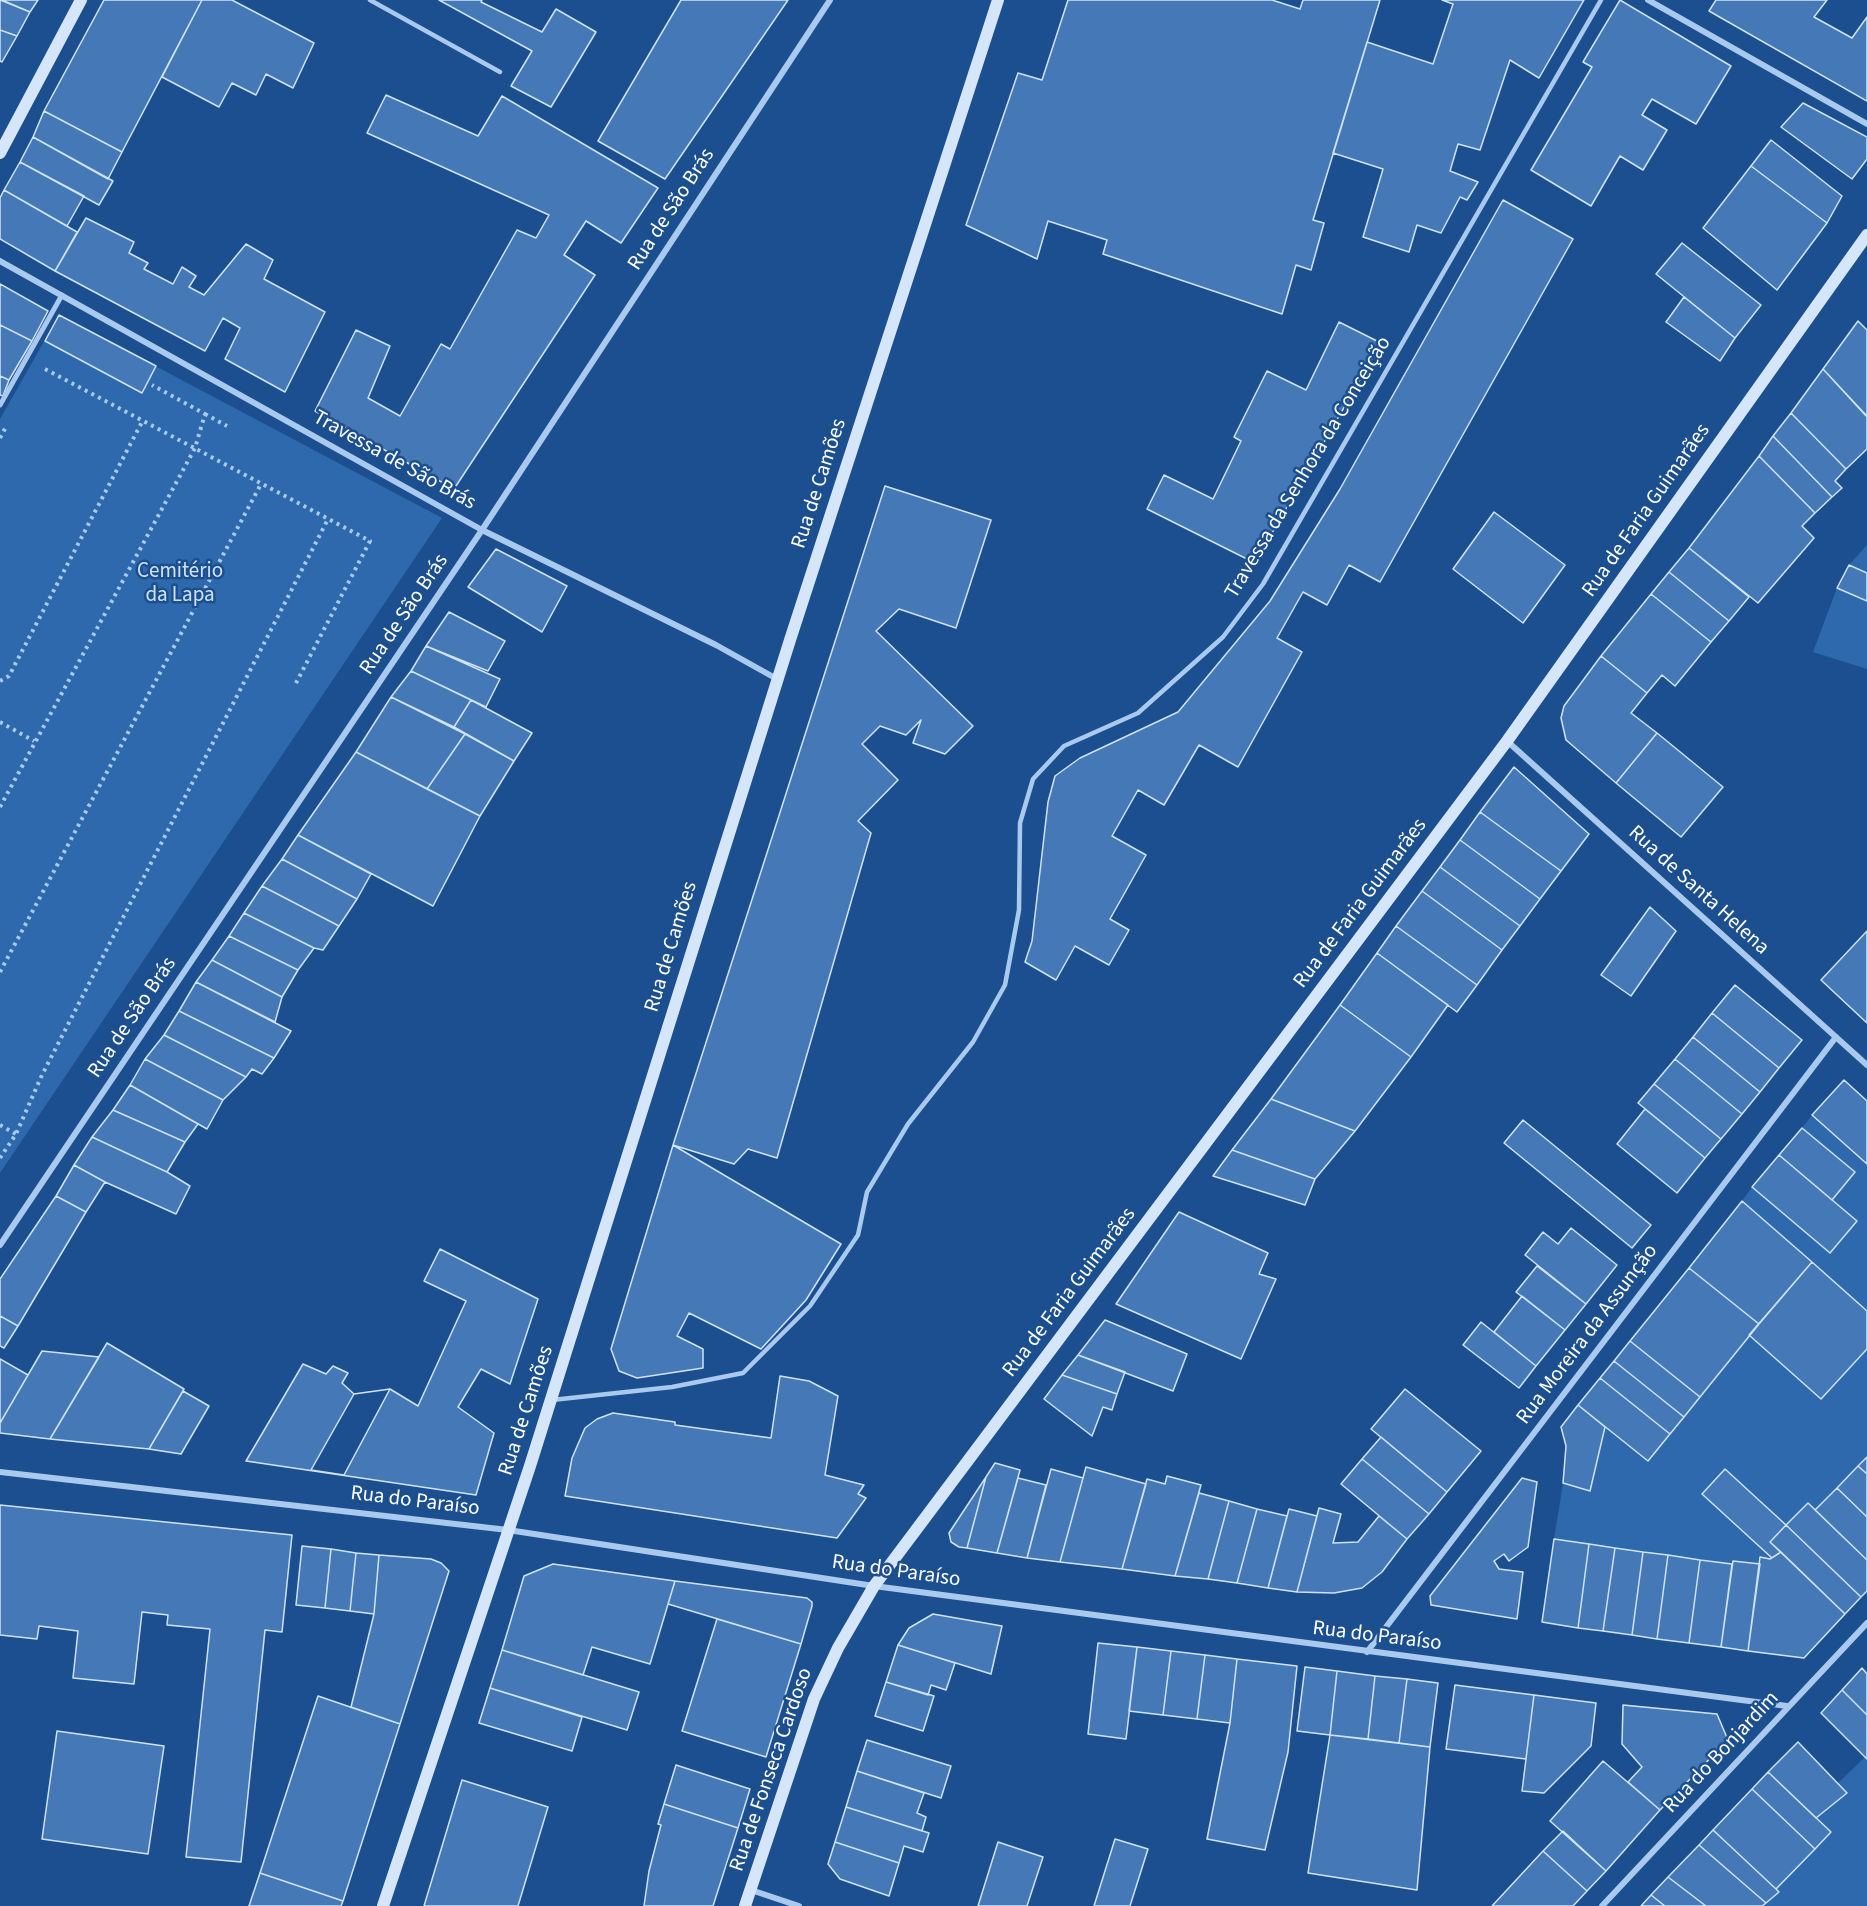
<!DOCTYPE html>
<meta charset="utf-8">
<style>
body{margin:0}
canvas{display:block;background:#1b4f8f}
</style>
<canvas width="1867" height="1906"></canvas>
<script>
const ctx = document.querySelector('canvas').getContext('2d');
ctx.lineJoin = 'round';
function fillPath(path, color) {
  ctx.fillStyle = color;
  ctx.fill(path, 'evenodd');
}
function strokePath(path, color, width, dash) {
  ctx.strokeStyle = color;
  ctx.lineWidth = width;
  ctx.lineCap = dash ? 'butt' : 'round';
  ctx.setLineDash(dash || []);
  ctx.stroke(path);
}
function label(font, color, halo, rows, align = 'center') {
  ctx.font = font + ' "Source Sans 3",sans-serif';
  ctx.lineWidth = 5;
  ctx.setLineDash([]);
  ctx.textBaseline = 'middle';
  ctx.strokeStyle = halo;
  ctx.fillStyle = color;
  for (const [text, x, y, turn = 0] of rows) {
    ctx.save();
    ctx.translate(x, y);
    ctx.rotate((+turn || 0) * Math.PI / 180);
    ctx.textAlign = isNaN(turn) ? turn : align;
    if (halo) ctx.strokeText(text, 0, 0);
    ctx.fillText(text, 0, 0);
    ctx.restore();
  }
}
fillPath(new Path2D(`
 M59,315L442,518L0,1173V419Z
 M1867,545V573L1849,565Z
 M1837,588L1867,601V669L1813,652Z
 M1812,1115L1867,1164V1311L1742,1201L1752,1187L1830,1252L1857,1221L1832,1200L1855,1172L1802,1128Z
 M1749,1335L1821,1399L1867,1349V1457L1815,1510L1786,1525L1725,1469L1703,1493L1772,1558L1760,1564L1733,1561L1732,1564L1554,1539L1563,1483L1590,1491L1605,1427L1649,1460Z
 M1865,1757L1867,1759V1906H1762L1779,1892L1776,1889L1831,1832L1816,1818L1847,1793L1838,1783Z`), '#2e69ad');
const building = new Path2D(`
 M0,0L30,12L17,36L0,30Z
 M2,0H38L30,12Z
 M104,0H202L122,152L44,111Z
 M202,0H232L314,43L293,88L266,74L256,95L232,83L219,107L162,77Z
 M439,0H482L481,2L542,32L556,9L596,32L551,107L511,86L532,51Z
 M681,0H788L665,179L598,141Z
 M1068,0H1272L1300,9L1303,0H1380L1313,220L1324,223L1311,270L1296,265L1282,314L1103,254L1107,240L1048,221L1037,259L966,225L1018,73L1042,80Z
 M1442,0H1584L1539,78L1510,60L1480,150L1458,144L1450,171L1478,182L1467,200L1460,197L1441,233L1417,225L1409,252L1363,237L1383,169L1333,153L1367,42L1433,64L1453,4Z
 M1620,0L1731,66L1696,124L1652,99L1642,115L1667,130L1643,170L1620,156L1591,206L1531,170L1592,67L1583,62Z
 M1716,0H1827L1814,17L1852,38L1867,17V101L1709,11Z
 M0,30L17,36L2,62L0,61Z
 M386,95L478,136L502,96L658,188L621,243L586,221L564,255L595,275L454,489L315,411L356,330L390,346L368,398L400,416L441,344L450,349L517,230L536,238L549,215L367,133Z
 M1803,103L1867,137V159L1852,179L1781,127Z
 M44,111L122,152L108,179L33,137Z
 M33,137L113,181L99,205L20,162Z
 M1771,140L1842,196L1827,223L1751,166Z
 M20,162L84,196L67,226L4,190Z
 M1751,166L1827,223L1777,290L1703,228Z
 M4,190L77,232L55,271L0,239V198Z
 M1503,200L1573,239L1380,582L1349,565L1327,605L1303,592L1277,638L1302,652L1238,767L1199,745L1164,805L1138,790L1112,836L1146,855L1110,919L1129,930L1109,965L1075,946L1056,980L1025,962L1032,941L1048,802L1055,776L1080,758L1178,712L1270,601L1340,489Z
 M86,218L134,242L129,253L148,263L144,269L173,284L182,267L196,276L189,287L204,295L246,244L273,260L264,279L325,312L285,392L225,359L240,328L223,318L205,351L55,271Z
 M1682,243L1761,305L1735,338L1656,274Z
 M0,284L48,311L32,341L0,325Z
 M1684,297L1735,338L1720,361L1666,322Z
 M59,315L156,366L142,393L45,341Z
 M1858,321L1867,330V416L1823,369Z
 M1339,322L1381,343L1255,563L1147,509L1164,475L1213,499L1241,441L1234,437L1267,371L1306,390Z
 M0,325L32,341L9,380L0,376Z
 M1823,369L1867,417V449L1846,469L1791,413Z
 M0,376L9,380L3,396L0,395Z
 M1791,413L1846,469L1835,481L1842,488L1832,497L1773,436Z
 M1773,436L1832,497L1815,513L1759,456Z
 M1759,456L1815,513L1802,526L1814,538L1758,603L1689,548Z
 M885,486L991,520L956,628L899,609L876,631L973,726L945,754L913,743L921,720L906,735L880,726L862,744L898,780L858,821L871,833L777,1158L748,1149L734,1164L673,1145Z
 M1494,512L1565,565L1523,623L1453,569Z
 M1689,548L1749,597L1729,621L1669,572Z
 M496,549L567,586L542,632L468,587Z
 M1849,565L1867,573V601L1837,588Z
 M1669,572L1729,621L1711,642L1651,594Z
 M1651,594L1711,642L1675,686L1662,675L1647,693L1601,656Z
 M449,612L505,641L488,671L426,646Z
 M426,646L500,679L486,707L411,671Z
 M1601,656L1647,693L1631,713L1657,733L1616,783L1566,740L1561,718L1564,706Z
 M411,671L471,700L454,727L391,697Z
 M391,697L465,734L427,789L356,752Z
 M471,700L532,733L514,761L454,727Z
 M1657,733L1723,787L1681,837L1616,783Z
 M465,734L514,761L480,816L427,789Z
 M356,752L480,816L433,906L298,835Z
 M1514,767L1589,834L1561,871L1480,812Z
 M1480,812L1561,871L1540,899L1460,840Z
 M298,835L371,874L357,899L282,859Z
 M1460,840L1540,899L1520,926L1440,867Z
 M282,859L357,899L339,926L262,886Z
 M1440,867L1520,926L1502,950L1422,891Z
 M262,886L339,926L323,950L314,948L244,913Z
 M1422,891L1502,950L1477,985L1396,926Z
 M1650,907L1676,931L1631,996L1601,975Z
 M244,913L314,948L298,970L229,936Z
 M1396,926L1477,985L1457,1012L1377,953Z
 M1867,931V1023L1821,980Z
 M229,936L298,970L282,997L212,960Z
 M1377,953L1448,1005L1411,1057L1340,1005Z
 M212,960L282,997L275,1022L196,982Z
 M196,982L291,1031L274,1058L179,1011Z
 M1735,985L1802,1040L1779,1068L1712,1013Z
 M1340,1005L1411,1057L1355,1131L1271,1099Z
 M179,1011L274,1058L262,1074L252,1069L246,1077L164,1035Z
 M1712,1013L1779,1068L1760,1092L1693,1037Z
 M164,1035L246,1077L223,1100L145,1059Z
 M1693,1037L1760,1092L1742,1114L1675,1059Z
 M145,1059L223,1100L207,1129L130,1085Z
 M1675,1059L1742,1114L1721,1139L1654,1084Z
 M1844,1080L1867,1101V1164L1812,1115Z
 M1654,1084L1721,1139L1705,1158L1638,1103Z
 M130,1085L198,1124L185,1142L113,1110Z
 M1271,1099L1355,1131L1315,1179L1232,1150Z
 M1645,1109L1705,1158L1677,1193L1617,1144Z
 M113,1110L185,1142L167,1172L92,1137Z
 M1523,1120L1651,1225L1632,1248L1504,1143Z
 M1802,1128L1855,1172L1832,1200L1779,1155Z
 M92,1137L167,1172L190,1186L176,1214L105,1182L74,1165Z
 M673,1145L841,1244L806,1300L761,1349L689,1313L677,1336L703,1349V1368L637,1378L619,1371L611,1349Z
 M1232,1150L1315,1179L1305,1205L1213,1176Z
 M1779,1155L1857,1221L1830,1253L1752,1187Z
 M74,1165L105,1182L86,1212L56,1196Z
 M56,1196L86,1212L18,1326L0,1316V1279Z
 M1742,1201L1812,1262L1759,1324L1689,1268Z
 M1179,1212L1268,1253L1259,1274L1276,1279L1241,1359L1116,1304Z
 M1571,1228L1617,1265L1586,1304L1525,1255L1543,1232L1558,1244Z
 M440,1249L538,1299L510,1384L481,1369L458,1407L494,1433L476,1495L246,1461L303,1364L326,1374L333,1366L348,1373L342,1383L354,1394L390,1389L418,1406L466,1301L424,1281Z
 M1812,1262L1867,1311V1349L1821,1399L1749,1335Z
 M1537,1266L1586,1304L1565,1330L1516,1292Z
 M1689,1268L1759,1324L1700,1397L1630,1341Z
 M1522,1296L1565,1330L1536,1366L1494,1332Z
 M0,1316L18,1326L4,1348L0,1346Z
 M1105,1320L1187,1354L1173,1391L1078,1355Z
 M1481,1322L1536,1366L1519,1388L1463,1345Z
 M1630,1341L1700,1397L1684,1417L1614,1361Z
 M107,1343L184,1389L149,1449L50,1439Z
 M42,1351L99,1357L50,1439L0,1433V1423Z
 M1078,1355L1125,1372L1117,1394L1062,1375Z
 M0,1359L28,1375L0,1423Z
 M1614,1361L1684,1417L1670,1434L1600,1378Z
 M1062,1375L1117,1394L1112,1410L1103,1407L1092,1436L1044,1399Z
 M780,1376L809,1381L838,1396L825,1475L864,1485L858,1494L866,1498L837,1538L565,1496L572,1458L585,1428L597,1419L613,1413L675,1422V1425L771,1438Z
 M1600,1378L1670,1434L1648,1461L1578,1405Z
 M390,1389L344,1475L311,1470L354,1394Z
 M1405,1389L1481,1451L1447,1492L1371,1429Z
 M183,1391L209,1406L181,1454L149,1449Z
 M1578,1405L1605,1427L1590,1491L1563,1483L1566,1446L1561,1427Z
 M1381,1437L1447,1492L1429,1514L1362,1459Z
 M1867,1457V1474L1858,1466Z
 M1362,1459L1429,1514L1407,1539L1341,1484Z
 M995,1463L1020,1470L997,1553L967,1548L986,1477Z
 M1858,1466L1867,1474V1517L1837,1488Z
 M1086,1467L1146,1484L1122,1569L1060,1562Z
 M1051,1469L1083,1478L1060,1562L1027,1558Z
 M1725,1469L1786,1525L1770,1542L1781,1552L1772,1558L1702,1494Z
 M1167,1476L1201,1485L1175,1576L1122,1569L1147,1479L1165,1484Z
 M986,1477L967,1548L959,1547L951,1542L949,1533Z
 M1018,1478L1046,1485L1027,1558L997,1553Z
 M1522,1478L1537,1482L1528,1547L1509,1561L1504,1554L1494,1561L1499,1569L1523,1572L1517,1619L1431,1605L1430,1596Z
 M1837,1488L1867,1517V1560L1815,1510Z
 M1199,1493L1229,1501L1208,1579L1175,1576Z
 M1229,1501L1257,1509L1237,1583L1208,1579Z
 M1808,1503L1867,1560V1591L1861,1597L1786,1525Z
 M0,1505L292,1535L282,1632L265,1630L241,1862L186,1857L210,1629L167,1625L168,1615L142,1612L134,1684L73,1678L78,1631L39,1626L37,1639L0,1635Z
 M1319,1508L1341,1514L1333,1543L1358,1542L1379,1516L1407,1539L1382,1572L1362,1588L1334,1593L1297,1592Z
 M1257,1509L1287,1516L1268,1588L1237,1583Z
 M1289,1509L1317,1516L1297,1592L1268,1588Z
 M1786,1525L1861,1597L1845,1614L1770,1542Z
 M1554,1539L1589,1544L1578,1628L1542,1622Z
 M1589,1544L1615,1548L1603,1631L1578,1628Z
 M302,1546L331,1549L325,1608L296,1605Z
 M1615,1548L1643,1552L1632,1635L1603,1631Z
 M331,1549L356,1553L350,1611L325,1608Z
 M1643,1552L1668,1555L1657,1639L1632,1635Z
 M1781,1552L1845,1614L1804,1658L1748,1651L1760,1557L1770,1559Z
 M356,1553L379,1555L374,1614L350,1611Z
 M379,1555L431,1559L441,1563L449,1571L400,1724L351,1707L374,1614Z
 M1668,1555L1700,1560L1689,1643L1657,1639Z
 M1700,1560L1732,1564L1721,1647L1689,1643Z
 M1733,1561L1760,1564L1748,1651L1721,1647Z
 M553,1564L675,1581L650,1664L592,1647L583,1675L502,1650L524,1576Z
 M675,1581L807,1598L812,1602V1606L801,1644L668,1604Z
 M933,1614L1002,1626L991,1674L898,1645L909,1628Z
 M717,1619L801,1644L766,1757L682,1731Z
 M1098,1643L1137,1647L1126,1739L1088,1734Z
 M898,1645L955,1663L946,1690L931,1685L928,1695L886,1682Z
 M1137,1647L1171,1651L1163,1715L1129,1711Z
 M502,1650L639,1692L627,1730L490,1688Z
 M1171,1651L1205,1655L1197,1719L1163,1715Z
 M1205,1655L1237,1659L1230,1723L1197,1719Z
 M1237,1659L1297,1666L1288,1752L1265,1850L1207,1839L1230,1723Z
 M1305,1667L1337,1671L1330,1735L1297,1731Z
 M1862,1668L1867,1674V1715L1842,1690Z
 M1337,1671L1375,1676L1368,1739L1330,1735Z
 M1375,1676L1407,1679L1399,1743L1368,1739Z
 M1407,1679L1438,1683L1430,1747L1399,1743Z
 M886,1682L934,1696L923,1731L875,1716Z
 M1455,1685L1534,1695L1526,1759L1446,1749Z
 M490,1688L582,1717L572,1751L479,1723Z
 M1842,1690L1867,1715V1759L1821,1713Z
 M1534,1695L1596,1703L1591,1746L1544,1793L1522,1791Z
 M318,1696L400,1724L343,1901L260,1873Z
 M1623,1705L1717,1714L1728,1740L1660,1810L1628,1782L1642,1767L1622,1744Z
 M57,1731L164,1746L148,1854L42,1839Z
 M1330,1735L1430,1747L1417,1890L1308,1873Z
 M867,1740L951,1766L941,1798L857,1771Z
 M1798,1742L1847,1793L1816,1818L1768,1772Z
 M1603,1761L1660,1810L1606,1871L1550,1821Z
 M676,1765L750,1789L738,1828L664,1804Z
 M857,1771L924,1793L917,1813L926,1817L922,1831L846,1807Z
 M1768,1772L1831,1832L1815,1849L1752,1789Z
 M462,1780L548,1807L518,1906H424Z
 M1752,1789L1815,1849L1776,1889L1713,1830Z
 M664,1804L738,1828L713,1906H644L649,1871L661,1825L658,1824Z
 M846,1807L929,1833L923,1852L904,1846L899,1863L835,1842Z
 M1713,1830L1776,1889L1779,1892L1766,1903L1699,1845Z
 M1563,1831L1606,1871L1587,1891L1543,1851Z
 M1115,1839L1148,1849L1130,1906H1094Z
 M835,1842L899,1863L889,1896L840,1879L828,1864Z
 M998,1842L1043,1857L1027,1906H978Z
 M1699,1845L1766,1903L1762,1906H1706L1668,1877Z
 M1543,1851L1587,1891L1573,1906H1492Z
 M260,1873L343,1901L341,1906H249Z
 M1668,1877L1706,1906H1665L1651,1895Z
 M1651,1895L1665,1906H1641Z`);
fillPath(building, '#4478b7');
strokePath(building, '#cfe3fa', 1.5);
strokePath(new Path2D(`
 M45,369L370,541L295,685
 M205,414L227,426
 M0,438L7,425
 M0,681L9,676L143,420
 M0,722L34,741
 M0,807L195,448L205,414L152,385
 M0,972L261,484
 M0,1125L16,1134
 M0,1158L16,1134L42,1075L328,519`), '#a9c9ee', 4, [3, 4.5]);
strokePath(new Path2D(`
 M370,0L500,72
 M552,1400L672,1387L743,1373L810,1306L858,1235L867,1192L908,1124L973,1042L1005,985L1019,910L1020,823L1033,779L1064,746L1138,713L1223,637L1263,584L1601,0`), '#a9c9ee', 4.5);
strokePath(new Path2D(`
 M0,405L62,295`), '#a9c9ee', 5);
strokePath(new Path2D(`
 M1648,0L1867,124
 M0,261L482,530L716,645L777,679
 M1507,741L1867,1065
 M0,1245L482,530L830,0
 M0,1472L508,1530L874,1586L1787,1706
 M1367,1652L1836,1037
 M751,1890L799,1906
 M1602,1906L1867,1623`), '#a9c9ee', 6);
strokePath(new Path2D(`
 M0,153L81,0
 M383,1906L530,1466L790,640L998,0
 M745,1906L814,1699L838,1648L874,1586L1507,741L1867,235`), '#d6e6fa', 12);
label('21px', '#fff', '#1b4f8f', [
 ["Rua de São Brás",672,210,-57],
 ["Travessa de São Brás",394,461,29],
 ["Travessa da Senhora da Conceição",1309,468,-59],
 ["Rua de Camões",820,484,-72],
 ["Rua de Faria Guimarães",1647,511,-55],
 ["Rua de São Brás",405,615,-56],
 ["Rua de Santa Helena",1698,891,42],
 ["Rua de Faria Guimarães",1361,904,-53],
 ["Rua de Camões",672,947,-73],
 ["Rua de São Brás",133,1018,-56],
 ["Rua de Faria Guimarães",1070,1293,-53],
 ["Rua Moreira da Assunção",1588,1335,-53],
 ["Rua de Camões",527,1411,-72],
 ["Rua do Paraíso",415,1502,7],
 ["Rua do Paraíso",896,1572,8],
 ["Rua do Paraíso",1377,1637,7],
 ["Rua do Bonjardim",1722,1753,-47],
 ["Rua de Fonseca Cardoso",772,1770,-71]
]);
label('21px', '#cfe3fa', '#1b4f8f', [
 ["Cemitério",180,572],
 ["da Lapa",180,596]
]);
</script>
